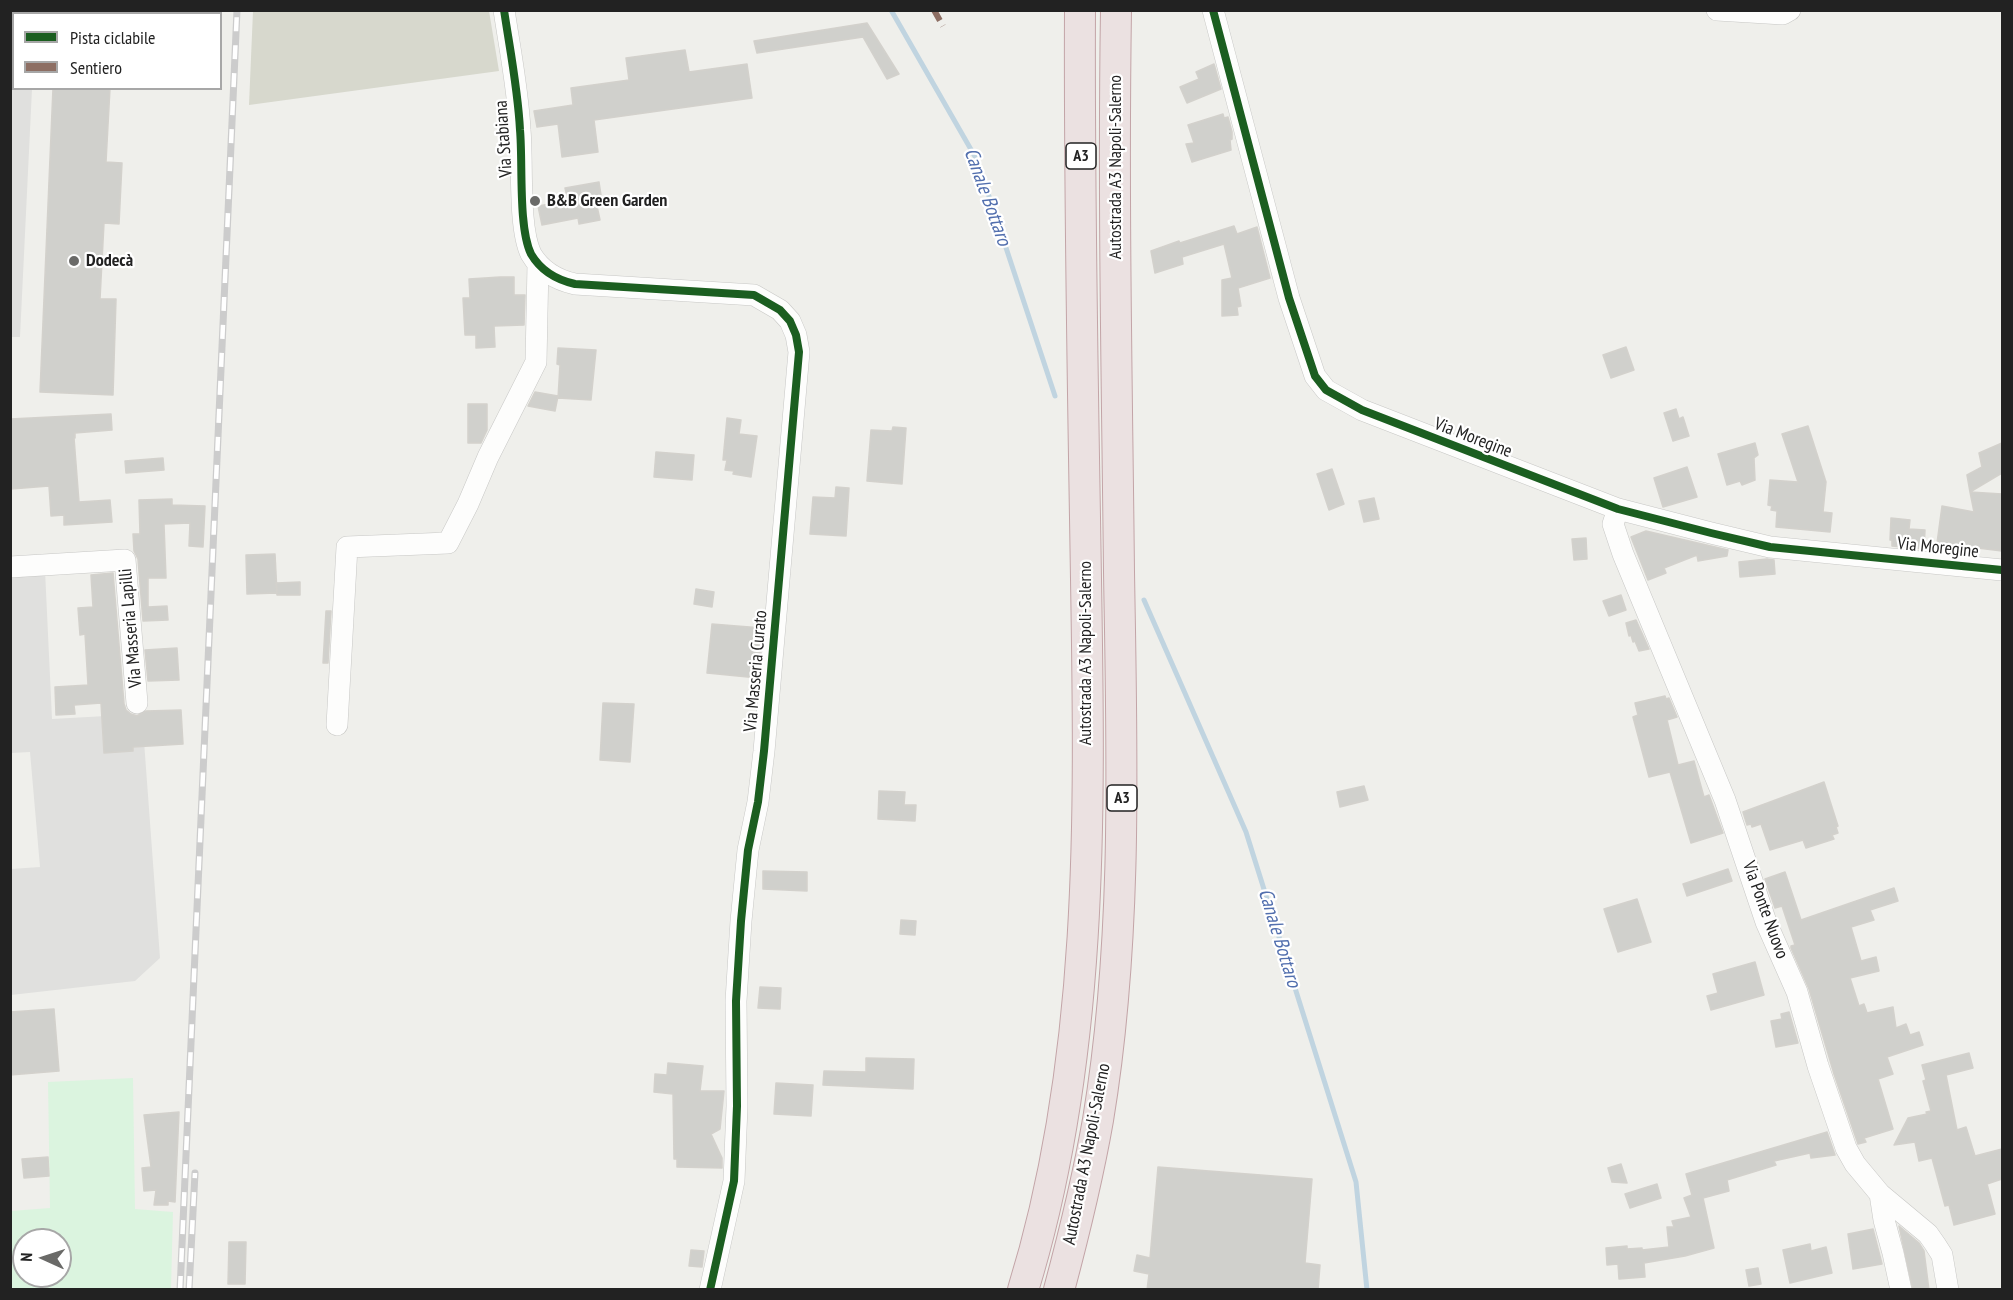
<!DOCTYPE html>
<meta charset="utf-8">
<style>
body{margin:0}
#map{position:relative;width:2013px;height:1300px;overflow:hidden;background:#efefeb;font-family:"PT Sans Narrow",sans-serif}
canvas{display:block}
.frame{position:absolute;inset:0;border:12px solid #222;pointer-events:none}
.legend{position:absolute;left:12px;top:12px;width:210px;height:78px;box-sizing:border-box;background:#fff;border:2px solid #a7a7a7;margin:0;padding:8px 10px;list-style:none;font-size:18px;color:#222}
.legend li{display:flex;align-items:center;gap:12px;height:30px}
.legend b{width:30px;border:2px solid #a7a7a7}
.north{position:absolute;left:12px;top:1228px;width:60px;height:60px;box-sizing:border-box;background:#fff;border:2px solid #a7a7a7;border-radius:50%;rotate:273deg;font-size:16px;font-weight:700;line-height:24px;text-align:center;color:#222}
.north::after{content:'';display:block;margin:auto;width:21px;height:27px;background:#6a6a68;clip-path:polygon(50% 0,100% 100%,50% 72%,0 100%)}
</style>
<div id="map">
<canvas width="2013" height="1300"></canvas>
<div class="frame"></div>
<ul class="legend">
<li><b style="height:8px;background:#1b5e20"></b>Pista ciclabile</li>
<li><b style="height:8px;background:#8d6e63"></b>Sentiero</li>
</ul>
<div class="north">N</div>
</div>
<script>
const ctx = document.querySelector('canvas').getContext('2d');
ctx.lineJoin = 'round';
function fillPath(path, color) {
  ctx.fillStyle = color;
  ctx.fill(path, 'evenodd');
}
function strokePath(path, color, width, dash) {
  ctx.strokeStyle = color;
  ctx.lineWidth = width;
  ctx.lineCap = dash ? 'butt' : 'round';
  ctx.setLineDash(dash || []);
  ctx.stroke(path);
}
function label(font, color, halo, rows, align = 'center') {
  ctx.font = font + ' "PT Sans Narrow",sans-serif';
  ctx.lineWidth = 4.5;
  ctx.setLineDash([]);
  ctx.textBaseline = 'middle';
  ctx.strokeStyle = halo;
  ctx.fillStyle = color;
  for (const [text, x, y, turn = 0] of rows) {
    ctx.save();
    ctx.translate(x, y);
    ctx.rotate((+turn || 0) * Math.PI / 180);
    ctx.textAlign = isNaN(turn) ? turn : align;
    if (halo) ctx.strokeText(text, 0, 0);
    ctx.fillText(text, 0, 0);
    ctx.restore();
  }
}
fillPath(new Path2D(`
 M253,11H489L499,71L249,105Z`), '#d7d8cd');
fillPath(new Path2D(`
 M133,1078L135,1209L173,1212L171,1289H11V1211L50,1208L48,1082ZM24,1240H60V1276H24Z`), '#dbf4df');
fillPath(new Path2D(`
 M11,22L14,23V88L32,89L20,337H11Z
 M45,570L52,719L142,714L160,958L135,981L11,995V869L40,867L30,752L11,753V573Z`), '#e0e0de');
strokePath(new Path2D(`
 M891,10L977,160L1055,396
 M1144,600L1246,832L1356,1182L1367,1290`), '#c0d4e0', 5);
const building = new Path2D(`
 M867,23L899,74L887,79L863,37L757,53L754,41Z
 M685,50L689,72L747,64L752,98L594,120L598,152L562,157L558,124L537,127L534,111L573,105L571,88L629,80L626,58Z
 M1214,64L1221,89L1187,103L1180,87L1199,79L1196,72Z
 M53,88H110L106,162L122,163L119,224L104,223L100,299H116L113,395L40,392Z
 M1223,114L1224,118L1228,117L1232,132V139L1230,140L1231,150L1192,162L1186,144L1194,143L1188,125Z
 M599,182L601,195L595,197L600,220L579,224L578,218L542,225L538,206L568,201L565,188Z
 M1234,226L1237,234L1257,227L1270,278L1238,288L1241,306L1237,307L1238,315L1222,316V280L1232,278L1224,244L1182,257L1183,264L1155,273L1151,251L1179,241L1180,243Z
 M500,277H514V295H525L524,325L494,326L495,347L476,348V335H465L463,298H470L469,279Z
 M1626,347L1634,370L1611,378L1603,355Z
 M558,348L596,350L591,400L558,398L560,365L557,364Z
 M535,392L558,396L555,411L528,406Z
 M468,404H487V430L481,443H468Z
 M1676,409L1679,419L1683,417L1689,436L1673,441L1664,413Z
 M111,414L112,430L75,433V438H74L79,502L110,500L112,522L64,525V515L51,516L49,486L11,489L10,419Z
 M727,418L741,420L739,434L757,436L751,477L733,474L734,471L725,470L727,460H723Z
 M1808,426L1826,482L1823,512L1832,513L1830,532L1776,527L1777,511L1771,510L1772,506L1768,505L1770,480L1798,482L1782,434Z
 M893,427L906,428L902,484L867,481L871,430L892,431Z
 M1755,443L1758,455L1754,458L1755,480L1742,485L1740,481L1727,485L1718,454Z
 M2002,443V473L1970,492L1967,475L1982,467L1979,453Z
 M656,452L694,455L692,480L654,477Z
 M163,458L164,470L126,473L125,461Z
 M1687,467L1697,497L1663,507L1654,478Z
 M1332,469L1344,504L1329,510L1317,474Z
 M836,487L849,488L846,536L810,534L813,497L835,498Z
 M1970,492L2002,494V551L1937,543L1942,506L1974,512Z
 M1374,498L1379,519L1364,522L1359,501Z
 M172,499V505L205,506L203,547L189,546L190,523L164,524L166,578H148V607L167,606L168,620L143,621L138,559L134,551L133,534H140L139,500Z
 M1891,518L1910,520L1909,529L1925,530L1924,549L1892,546V540H1890Z
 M1646,531L1728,550L1727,556L1698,561L1697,555L1664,568L1666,573L1648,580L1631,537Z
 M1586,538L1587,559L1574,560L1572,539Z
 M275,554L277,593L247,594L246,555Z
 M1767,559L1774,560L1775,574L1740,577L1739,562Z
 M113,573L124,704L126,710L131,714L137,716L146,711L181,710L183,744L133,747V751L104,753L101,703L74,705L75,714L56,715L55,687L88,685L85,634L80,635L78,608L93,607L91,575Z
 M300,582V595H277L276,583Z
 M696,589L714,592L712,607L694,604Z
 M1621,595L1626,610L1609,616L1603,601Z
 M326,611H331L328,663H323Z
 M1636,620L1649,649L1639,651L1635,641L1633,642L1631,635L1629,636L1626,623Z
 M712,624L762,628L758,678L707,673Z
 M177,648L179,680L148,681L145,650Z
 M1665,696L1666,699L1669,698L1677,717L1667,720L1678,765L1694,761L1704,797L1709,795L1723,833L1691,843L1670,772L1649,777L1633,717L1638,715L1635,703Z
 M603,703L634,704L630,762L600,760Z
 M1824,782L1838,826L1836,827L1838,833L1832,835L1834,839L1806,848L1803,840L1770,850L1761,824L1752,827L1751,824L1747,825L1743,812Z
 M1364,786L1368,800L1340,807L1337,792Z
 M879,791L905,792L904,805H916L915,821L878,819Z
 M1728,869L1732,881L1687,896L1683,884Z
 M763,871L807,872V891L763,889Z
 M1785,872L1801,920L1894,888L1898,901L1870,910L1874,920L1851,927L1861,961L1876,957L1879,971L1850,978L1859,1006L1864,1004L1867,1013L1893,1007L1896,1028L1906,1024L1910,1035L1919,1032L1923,1045L1887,1057L1893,1074L1878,1079L1893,1129L1864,1138L1866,1142L1858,1144L1834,1074L1809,989L1791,948V946L1795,945L1782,906L1775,908L1765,879Z
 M1637,899L1651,942L1618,952L1604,909Z
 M901,920L916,921L915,935L900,934Z
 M1755,962L1764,995L1711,1010L1707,996L1718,993L1713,974Z
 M760,987L781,988L780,1009L758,1008Z
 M54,1009L59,1071L10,1075V1012Z
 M1789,1012L1798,1043L1776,1047L1771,1021L1782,1019L1781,1014Z
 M1969,1053L1973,1068L1946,1075L1957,1130L1966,1127L1975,1156L2002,1149V1179L1987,1184L1995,1214L1954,1225L1949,1205L1945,1206L1932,1158L1919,1161L1915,1142L1894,1145L1908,1118L1927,1114L1926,1112L1931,1111L1923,1081L1926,1080L1922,1065Z
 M866,1058L914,1059L913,1089L823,1085L824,1071L866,1072Z
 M668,1063L703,1066L700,1091H724L720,1129L711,1134L722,1158V1168L677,1167V1159H674L673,1094L654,1092L655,1074L667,1075Z
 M776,1083L813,1085L811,1116L774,1114Z
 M179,1112L175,1202L168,1201V1205H154L156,1190L144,1191L142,1168L151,1167L144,1115Z
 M1827,1132L1835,1155L1811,1158L1810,1153L1774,1161L1776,1165L1727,1180L1729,1191L1703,1198L1714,1248L1685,1256L1644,1263L1645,1277L1619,1279L1618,1264L1607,1265L1606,1248L1627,1246V1249L1642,1248V1250L1669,1247L1667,1227H1674L1672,1221L1691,1217L1684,1198L1692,1195L1686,1174Z
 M48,1157L49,1176L24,1178L22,1159Z
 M1621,1164L1627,1183L1612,1182L1608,1168Z
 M1158,1167L1312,1179L1305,1263L1320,1265L1318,1290H1147L1149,1274L1134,1271L1137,1255L1150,1258Z
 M1657,1184L1661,1198L1630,1208L1625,1194Z
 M1899,1226L1919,1243L1924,1251L1929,1290H1913Z
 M1873,1229L1882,1264L1853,1269L1848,1234Z
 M229,1242H246L245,1284H228Z
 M1810,1244L1811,1251L1826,1247L1832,1273L1790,1283L1783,1250Z
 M691,1250L704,1251L702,1267L689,1266Z
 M1758,1268L1761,1284L1749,1286L1746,1270Z`);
fillPath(building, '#d0d0cc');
strokePath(building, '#d3d1cc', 1.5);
const minor = new Path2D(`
 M504,10C510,50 518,90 520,130C523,162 518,227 531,254C541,271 557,280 575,284L754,295L780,310L790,321L796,335L799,352L764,751L758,802L748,850L741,921L736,1001L737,1106L734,1181L710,1290
 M1213,10L1289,298L1315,376L1326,390L1362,410L1618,509L1711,533L1770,547L2002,570
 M1717,10L1783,14L1790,10
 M1618,509L1613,524L1623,554L1725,800L1766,922L1797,992L1818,1066L1846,1148L1855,1164L1880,1194L1928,1234L1935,1244L1942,1255L1948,1290
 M10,567L125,560L137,703
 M337,725L347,547L448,543L468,504L488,457L536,362L538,264
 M1880,1194L1884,1220L1893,1253L1901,1290`);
const highway = new Path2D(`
 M1023,1290C1094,1060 1090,816 1086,579C1083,389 1079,200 1080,10
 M1059,1290C1074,1234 1088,1177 1098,1120C1128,939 1122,754 1119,572C1117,385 1113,198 1116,10`);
strokePath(minor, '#c7c7c5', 22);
strokePath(highway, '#c3a4a7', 32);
strokePath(minor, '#fdfdfc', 21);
strokePath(highway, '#ebe1e1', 30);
const rail = new Path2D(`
 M180,1290L237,10
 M189,1290L195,1173`);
strokePath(rail, '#ccc', 7);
strokePath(rail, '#fff', 4.5, [14]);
strokePath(new Path2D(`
 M934,10L943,26`), '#8d6e63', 6, [12, 6]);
strokePath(new Path2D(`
 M504,10C510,50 518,90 520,130C523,162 518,227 531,254C541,271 557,280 575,284L754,295L780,310L790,321L796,335L799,352L764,751L758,802L748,850L741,921L736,1001L737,1106L734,1181L710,1290
 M1213,10L1289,298L1315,376L1326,390L1362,410L1618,509L1711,533L1770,547L2002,570`), '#1b5e20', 8);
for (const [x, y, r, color] of [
 [535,201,6,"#6a6a68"],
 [74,261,6,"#6a6a68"]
]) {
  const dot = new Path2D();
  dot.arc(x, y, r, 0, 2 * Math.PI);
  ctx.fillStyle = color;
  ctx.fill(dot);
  strokePath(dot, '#fff', 2);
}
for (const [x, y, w] of [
 [1081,156,30],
 [1122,798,30]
]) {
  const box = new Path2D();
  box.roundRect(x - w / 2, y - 13, w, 26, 4.5);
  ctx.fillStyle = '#fff';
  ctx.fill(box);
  strokePath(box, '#222', 1.5);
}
label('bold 16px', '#222', null, [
 ["A3",1081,156],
 ["A3",1122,798]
]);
label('18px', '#222', '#fff', [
 ["Via Stabiana",504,139,-94],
 ["Autostrada A3 Napoli-Salerno",1116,167,-90],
 ["Via Moregine",1473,438,21],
 ["Via Moregine",1938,548,6],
 ["Via Masseria Lapilli",131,628,-95],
 ["Autostrada A3 Napoli-Salerno",1086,653,-90],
 ["Via Masseria Curato",756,671,-85],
 ["Via Ponte Nuovo",1765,910,70],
 ["Autostrada A3 Napoli-Salerno",1087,1154,-79]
]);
label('bold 18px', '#222', '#fff', [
 ["B&B Green Garden",547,201],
 ["Dodecà",86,261]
], 'left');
label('italic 20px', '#526fae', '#fff', [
 ["Canale Bottaro",987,197,70],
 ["Canale Bottaro",1279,938,73]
]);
</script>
